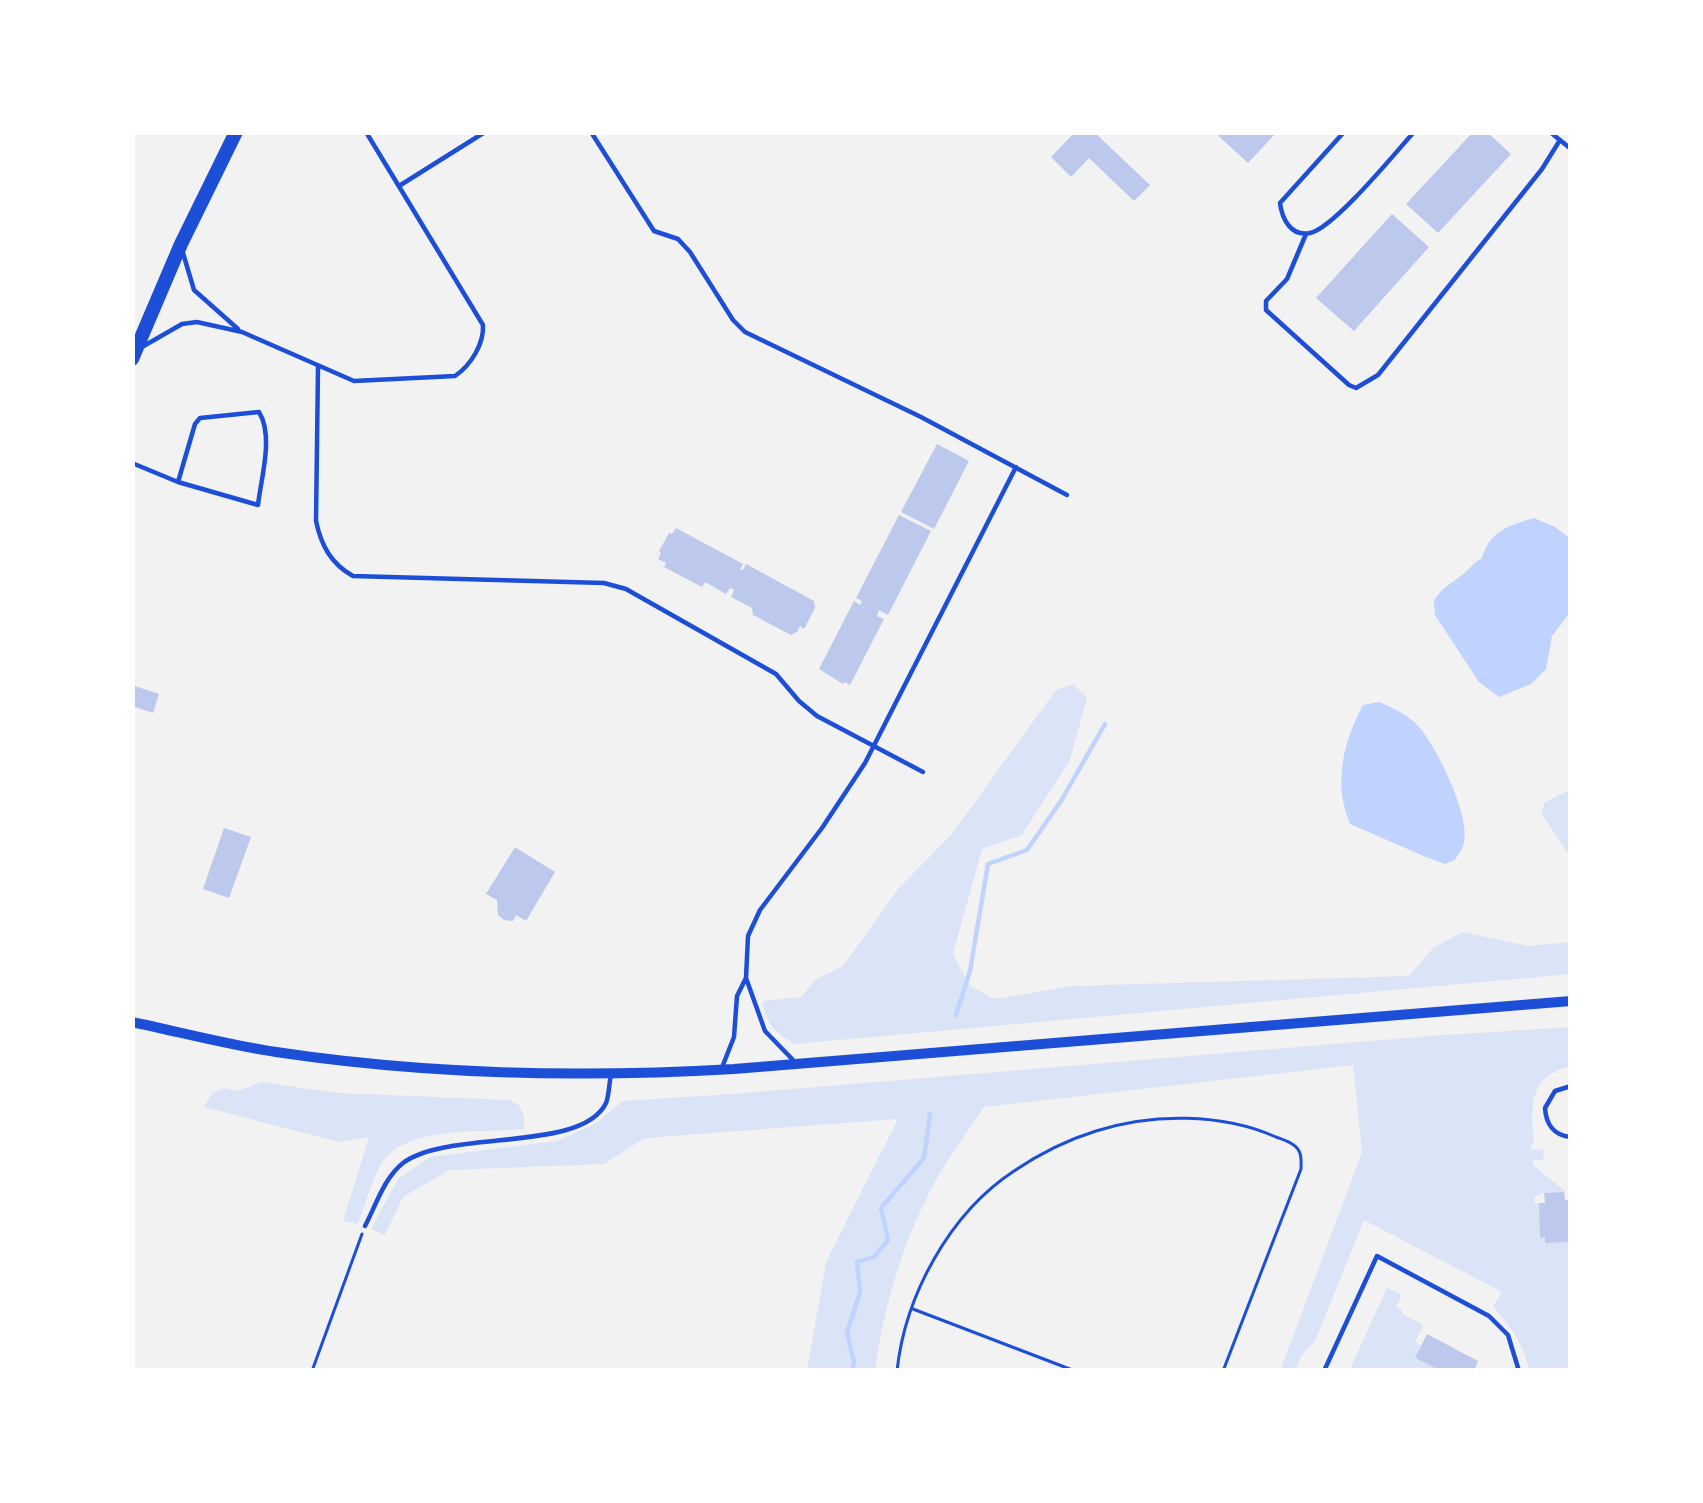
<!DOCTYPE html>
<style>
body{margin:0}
#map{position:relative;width:1703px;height:1503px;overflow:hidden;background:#f2f2f2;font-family:Cabin,sans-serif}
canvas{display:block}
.frame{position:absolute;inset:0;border:135px solid #fff;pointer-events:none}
</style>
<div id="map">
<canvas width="1703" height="1503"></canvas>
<div class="frame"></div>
</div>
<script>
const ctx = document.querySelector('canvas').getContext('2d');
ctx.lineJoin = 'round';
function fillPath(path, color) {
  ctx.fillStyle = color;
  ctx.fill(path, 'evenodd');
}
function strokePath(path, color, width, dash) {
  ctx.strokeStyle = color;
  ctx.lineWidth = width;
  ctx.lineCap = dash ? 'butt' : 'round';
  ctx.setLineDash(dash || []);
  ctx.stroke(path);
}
fillPath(new Path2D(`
 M1073,684L1087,698L1070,760L1022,835L982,849L953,954L970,986L995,999L1072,986L1409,976L1433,948L1462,932L1529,946L1571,942V974L795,1044C777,1034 764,1023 763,1001L801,997L815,980L843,966L898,889L951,835L1056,690Z
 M1571,789V858L1542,814L1544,803Z
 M1571,1027V1066C1528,1076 1531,1107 1534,1143L1530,1146L1532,1150L1543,1149L1544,1160H1533V1165L1566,1192L1544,1193L1534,1197L1535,1204L1539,1203L1541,1237H1545L1546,1243L1570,1242L1571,1371H1529C1525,1344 1509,1326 1493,1306L1502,1292L1364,1220L1315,1341L1301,1356L1295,1371H1280L1362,1152L1353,1065L984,1107C966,1135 944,1163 929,1193C901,1249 883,1310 875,1371H807L826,1262L898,1119L645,1138L604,1164L449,1170L403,1197L385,1235L371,1229L398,1179L430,1157L557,1141L595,1124L623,1101L732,1094L1430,1036Z
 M261,1082L337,1093L509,1100L519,1105L524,1116V1129C485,1133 419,1126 388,1155C375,1167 365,1206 358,1224L343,1221L369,1137L339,1142L204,1107L212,1093L225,1088L237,1091Z
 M1387,1288L1402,1295L1396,1307L1402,1310V1314L1423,1325L1415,1342L1421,1346L1415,1358L1441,1371H1349Z`), '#dbe4f7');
fillPath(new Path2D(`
 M1534,518L1555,527L1571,539V611L1552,636L1546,669L1531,684L1499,697L1479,682L1435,615L1434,601C1441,588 1449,585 1461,576C1469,570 1473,563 1482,558C1489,531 1510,525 1534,518Z
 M1379,702C1393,708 1409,715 1419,727C1437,747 1471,817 1464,843C1463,849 1458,854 1455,860L1445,864L1426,857L1350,824C1333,783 1343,743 1363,705Z`), '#bfd3fe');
strokePath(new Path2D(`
 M956,1015L970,971L988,864L1027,850L1061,801L1105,724
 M852,1371L854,1362L847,1333L860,1292L857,1262L874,1257L888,1240L881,1208L924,1158L930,1114`), '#bfd3fe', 4.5);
fillPath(new Path2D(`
 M1075,132H1094L1150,185L1134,201L1089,158L1071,177L1051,157Z
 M1214,132H1277L1248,163Z
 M1473,132H1487L1511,154L1438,233L1406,204Z
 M1392,214L1429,247L1354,331L1316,298Z
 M937,444L969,461L934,529L901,512Z
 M899,515L931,531L888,615L879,610L877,616L884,619L850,685L844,682L843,684L819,669L854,601L860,605L862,601L856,598Z
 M676,528L743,564L740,569L743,570L746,564L814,601L815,608L804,629L800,626L797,632L791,635L753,615L752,608L731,597L734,590L730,588L726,594L705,582L702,587L664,567L666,563L658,559L661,553L659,551L669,533L672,534Z
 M132,685L159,694L153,713L132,706Z
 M224,828L251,837L229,898L203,889Z
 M515,847L555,872L526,921L516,915L513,921L504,920L498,915L497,900L486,894Z
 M1564,1192L1565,1200H1571L1570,1242L1545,1243V1237L1540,1238L1539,1203H1545L1544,1193Z
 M1427,1334L1478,1361L1474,1371H1441L1415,1358Z`), '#bdc9ec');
strokePath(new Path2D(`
 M913,1309L1075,1371
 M312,1371L362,1234
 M897,1371C905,1295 950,1213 1014,1171C1039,1154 1067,1140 1096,1131C1152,1113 1222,1113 1276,1137C1284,1140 1295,1143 1299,1151C1302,1156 1301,1163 1301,1169L1223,1371`), '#1d4ed8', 3);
strokePath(new Path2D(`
 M591,132L654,231L678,239L690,252L733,320L745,332L921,417L1067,495
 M1344,132L1280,203C1282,219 1291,237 1310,233C1334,228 1395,153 1414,132
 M1550,132L1571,149
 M399,186L485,132
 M1306,234L1287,279L1266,301V310L1349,385L1356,388L1378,375L1542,169L1560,140
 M183,253L194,290L238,329
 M142,347L182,324L197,322L242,332L354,381L455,376C471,365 484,344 483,325L366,132
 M318,367L316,521C321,545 331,564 353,576L604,583L626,589L776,674L799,701L817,716L923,772
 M132,463L178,482L258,505C261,478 274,436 259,412L200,418L195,424L178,482
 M746,978L765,1031L793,1060
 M721,1070L734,1037L737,996L746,978L748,936L760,910L822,828L865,763L1016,467
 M1571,1086L1555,1091L1545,1108C1546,1124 1554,1136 1571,1137
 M365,1226C376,1205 384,1178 403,1163C449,1129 582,1153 606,1103C609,1096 609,1083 611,1075
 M1324,1371L1377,1256L1489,1316L1508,1335L1519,1371`), '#1d4ed8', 4.5);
strokePath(new Path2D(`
 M132,1022C180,1032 228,1045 276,1052C429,1075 580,1078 734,1069L1571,1001`), '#1d4ed8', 10);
strokePath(new Path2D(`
 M132,359L181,244L236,132`), '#1d4ed8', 14);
</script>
